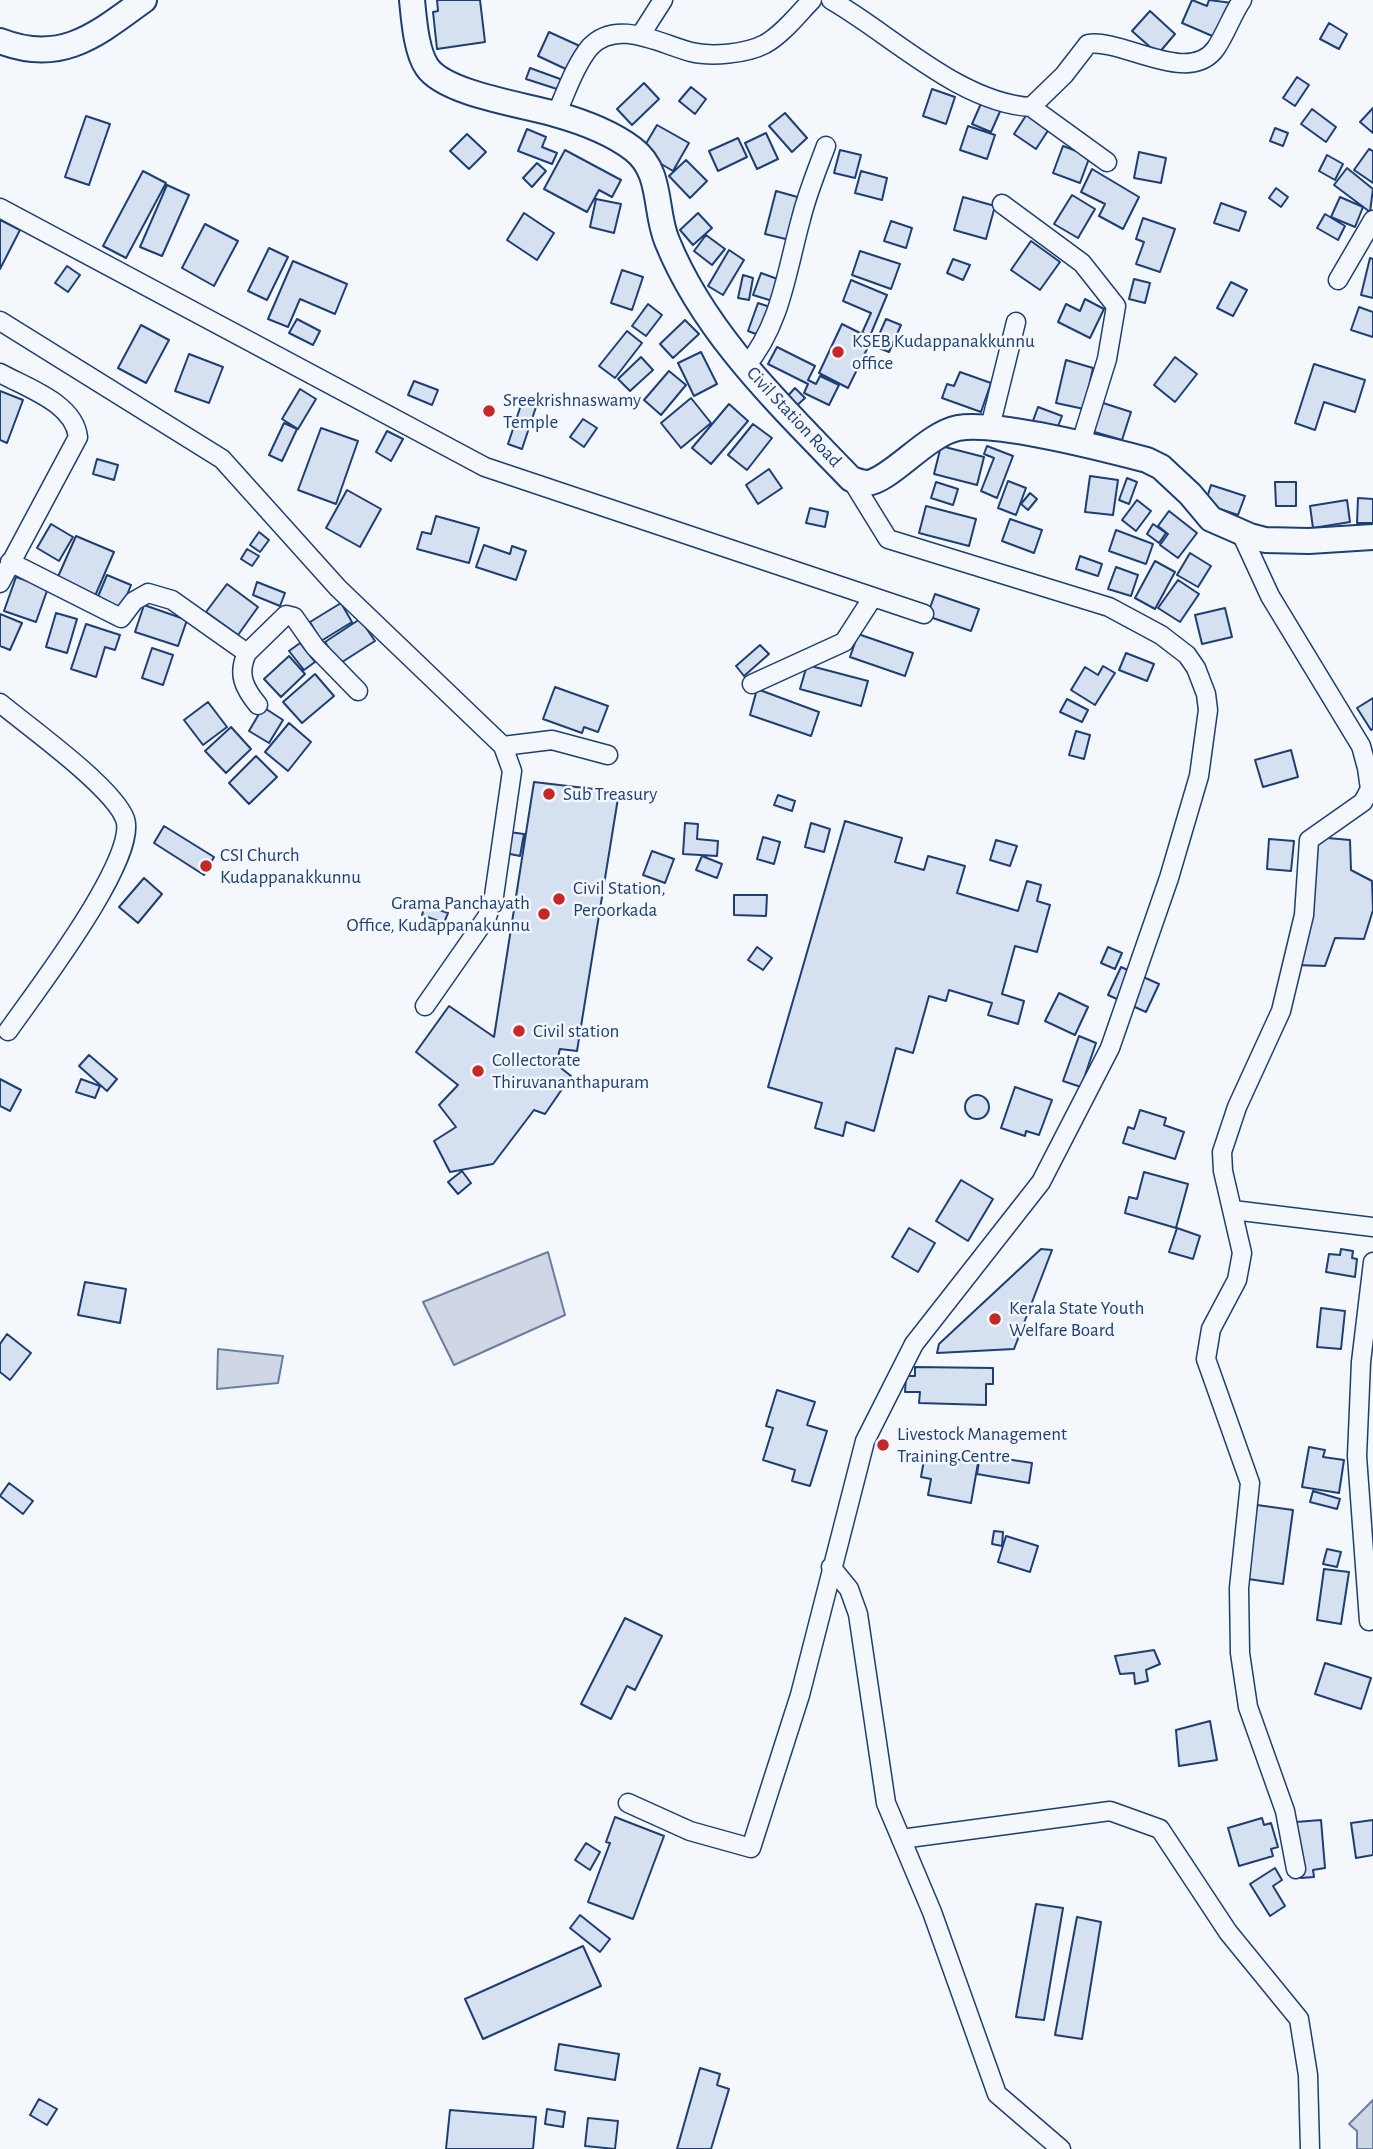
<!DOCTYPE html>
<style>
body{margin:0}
canvas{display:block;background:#f4f7fb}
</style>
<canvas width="1373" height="2149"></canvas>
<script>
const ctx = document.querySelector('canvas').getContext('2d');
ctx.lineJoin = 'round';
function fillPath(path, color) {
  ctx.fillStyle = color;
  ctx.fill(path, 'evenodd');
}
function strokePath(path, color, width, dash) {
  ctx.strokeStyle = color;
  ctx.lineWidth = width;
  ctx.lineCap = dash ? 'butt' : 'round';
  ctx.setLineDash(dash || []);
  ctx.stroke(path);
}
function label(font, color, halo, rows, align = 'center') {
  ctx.font = font + ' "Alegreya Sans",sans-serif';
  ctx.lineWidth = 5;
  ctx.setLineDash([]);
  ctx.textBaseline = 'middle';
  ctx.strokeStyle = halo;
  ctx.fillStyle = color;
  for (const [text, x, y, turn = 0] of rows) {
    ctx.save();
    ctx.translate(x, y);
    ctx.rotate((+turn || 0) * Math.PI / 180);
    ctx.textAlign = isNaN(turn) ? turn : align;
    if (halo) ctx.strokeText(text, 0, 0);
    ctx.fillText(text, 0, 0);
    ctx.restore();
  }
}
const water = new Path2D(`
 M548,1252L565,1315L454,1365L423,1302Z
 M218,1349L283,1356L278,1383L217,1389Z
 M1373,2100V2149H1357V2131L1349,2124Z`);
fillPath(water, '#cfd7e4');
strokePath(water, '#687fa3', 2);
const building = new Path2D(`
 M437,0H480L485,42L437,49L433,12L438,11Z
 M1192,0L1207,6L1209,0L1232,3L1217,38L1182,23Z
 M1150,11L1175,34L1158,54L1132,31Z
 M1329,23L1347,34L1339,49L1320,39Z
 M549,32L582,47L570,71L538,56Z
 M530,68L563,80L560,90L526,79Z
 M1297,77L1309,85L1295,106L1283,98Z
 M644,83L659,99L632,125L617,109Z
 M691,87L706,99L695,114L679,101Z
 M932,89L955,97L946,124L923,116Z
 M983,99L1002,107L991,132L972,124Z
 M1373,108V133L1360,122Z
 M1312,109L1336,127L1326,142L1301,124Z
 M785,113L807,138L792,152L769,126Z
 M1027,114L1049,129L1036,149L1014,134Z
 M86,116L110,124L89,185L65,177Z
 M657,125L689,143L673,171L641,152Z
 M968,126L995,135L987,159L960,150Z
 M1275,128L1288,133L1283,146L1270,141Z
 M527,129L546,137L542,147L557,153L552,164L518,151Z
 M766,133L778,159L757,169L745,143Z
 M467,134L486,152L469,169L450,151Z
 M738,138L747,157L718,171L709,151Z
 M1063,146L1090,156L1080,183L1053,173Z
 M1369,149L1373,151V183L1354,170Z
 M565,150L621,180L612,197L599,190L587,212L544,189Z
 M840,150L861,155L855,178L834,173Z
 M1139,152L1166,158L1161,183L1134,178Z
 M1327,155L1343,164L1335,180L1319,171Z
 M686,160L707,181L690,198L669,176Z
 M537,163L546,171L532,187L523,178Z
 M1347,168L1373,189L1370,212L1334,185Z
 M1092,169L1139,197L1123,229L1099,216L1105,204L1081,192Z
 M143,171L166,183L126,258L103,246Z
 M861,171L887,178L882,200L855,193Z
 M167,185L189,195L162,256L140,247Z
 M1276,188L1288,197L1281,207L1269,198Z
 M776,191L801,198L790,240L765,234Z
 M1072,195L1095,209L1078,238L1054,224Z
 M963,197L995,206L986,239L954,230Z
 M1340,197L1363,207L1355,227L1331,217Z
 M596,199L621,204L614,233L590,227Z
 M1221,203L1246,212L1239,231L1214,223Z
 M524,213L554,233L537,260L507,240Z
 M698,213L712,228L693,245L680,230Z
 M1325,214L1345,226L1338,240L1317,228Z
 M1143,218L1175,229L1160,272L1136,264L1144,242L1136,239Z
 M0,220L20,230L0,269Z
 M891,221L912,228L906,248L884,241Z
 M205,224L238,241L214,286L182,268Z
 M706,235L725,249L712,265L694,251Z
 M1031,241L1060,262L1040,290L1011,270Z
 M269,248L288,257L267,300L248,291Z
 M729,250L744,260L723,295L708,286Z
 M860,251L900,264L891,289L852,275Z
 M1370,258L1373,259V298L1361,295Z
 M953,259L970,265L963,280L947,273Z
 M293,261L347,284L335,314L300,299L288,327L268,319Z
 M67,266L80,275L68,292L55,283Z
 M622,270L643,277L632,310L611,303Z
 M761,273L783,281L776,302L753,295Z
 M743,275L753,278L749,300L738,298Z
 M1134,279L1150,283L1145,303L1129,299Z
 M851,280L887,295L870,336L862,333L871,313L843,301Z
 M1231,282L1247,290L1233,316L1217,308Z
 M1085,299L1104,309L1090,338L1058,322L1066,304L1080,311Z
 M758,303L773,308L764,337L748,331Z
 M648,304L662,315L646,336L632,326Z
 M1359,307L1373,312V337L1351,330Z
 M297,319L320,331L313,345L289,333Z
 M886,319L901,325L889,352L874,346Z
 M685,320L699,334L673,358L660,344Z
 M842,324L872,339L848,388L819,373Z
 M141,325L169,340L146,383L118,368Z
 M627,331L642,343L615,378L599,366Z
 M777,347L815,366L808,380L816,384L820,376L839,385L829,405L804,393L808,384L768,364Z
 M701,352L717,384L694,396L678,363Z
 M189,354L223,367L209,403L175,391Z
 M641,357L653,370L630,391L618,379Z
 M1175,357L1197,374L1175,402L1154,385Z
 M1066,360L1093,368L1084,409L1056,403Z
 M1314,364L1365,380L1355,412L1324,402L1315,430L1295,423Z
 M669,371L686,385L661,415L644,400Z
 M960,372L991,383L981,412L942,398L947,384L954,386Z
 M414,381L438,390L432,405L408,395Z
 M795,388L805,398L793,409L784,400Z
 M300,389L316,399L298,429L282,419Z
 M0,391L23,400L7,443L0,440Z
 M691,398L711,423L681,448L661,423Z
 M522,402L536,407L522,449L508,444Z
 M1100,402L1131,412L1122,440L1091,431Z
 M729,404L748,421L711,464L692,448Z
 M1038,407L1062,416L1057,429L1033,421Z
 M583,419L597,428L584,447L570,437Z
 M284,423L297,429L282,461L269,455Z
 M753,424L772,438L747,470L728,455Z
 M321,428L358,441L336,504L298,490Z
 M387,431L403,439L391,461L376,452Z
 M941,446L984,457L977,485L934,474Z
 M987,446L1013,456L997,498L981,491L994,458L984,454Z
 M97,459L118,465L114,480L93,474Z
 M769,469L782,488L758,504L746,485Z
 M1090,476L1118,480L1113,515L1085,512Z
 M1127,478L1137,482L1129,504L1119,500Z
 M1008,481L1026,488L1016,515L998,508Z
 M936,482L958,489L953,505L931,498Z
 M1275,482H1296V506H1276Z
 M1211,485L1245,496L1238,515L1205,504Z
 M347,490L381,509L360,547L326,528Z
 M1030,493L1037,499L1028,510L1021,504Z
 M1358,498L1373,499V523H1357Z
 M1137,500L1151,511L1136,531L1122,520Z
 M1347,500L1350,522L1313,528L1310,506Z
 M926,506L976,519L969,546L919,533Z
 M810,508L828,512L825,527L806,523Z
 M1169,511L1197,533L1178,558L1160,545L1168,534L1158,526Z
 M436,516L479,528L469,563L417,549L422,532L431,534Z
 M1010,519L1042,530L1034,553L1002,541Z
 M51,524L73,537L59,561L37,548Z
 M1153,524L1166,533L1159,543L1147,534Z
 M1116,530L1153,544L1146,564L1109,551Z
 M259,532L269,540L260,552L250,545Z
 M76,536L114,552L95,596L57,579Z
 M484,545L510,554L512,546L526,551L516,580L476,567Z
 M247,549L259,556L252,566L241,559Z
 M1190,553L1211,566L1198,587L1177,575Z
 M1080,556L1102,564L1098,576L1076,569Z
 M1155,561L1175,572L1155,609L1135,598Z
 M1116,567L1138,575L1131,596L1108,589Z
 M107,575L131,585L121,610L97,599Z
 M16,577L48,588L36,622L4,611Z
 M1178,580L1199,594L1180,622L1158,608Z
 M257,582L285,593L280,606L253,595Z
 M227,584L258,607L238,635L206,612Z
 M935,594L979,609L971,631L927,616Z
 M341,603L352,622L321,641L310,622Z
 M144,605L187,620L178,646L135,632Z
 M1225,608L1232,637L1202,644L1195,615Z
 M56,613L77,619L67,653L46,647Z
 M0,614L22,623L10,650L0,646Z
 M360,619L375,641L339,664L325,642Z
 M86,624L120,635L115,650L105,647L96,677L71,669Z
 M858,634L913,653L905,676L850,657Z
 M300,643L315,662L304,670L289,651Z
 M760,645L769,654L744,676L736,666Z
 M152,648L173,655L163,685L142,678Z
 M1126,653L1154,664L1147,681L1119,670Z
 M289,656L305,674L281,697L264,679Z
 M807,665L868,681L861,706L800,689Z
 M1103,666L1115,673L1095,705L1071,690L1085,667L1098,675Z
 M315,674L334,696L302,723L283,702Z
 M555,687L608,706L598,732L584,727L582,733L543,719Z
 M757,689L819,712L811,736L750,715Z
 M1373,698V729L1371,730L1357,708Z
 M1067,699L1088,710L1082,722L1060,712Z
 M208,702L227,727L203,745L184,720Z
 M263,707L283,720L269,743L249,731Z
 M289,723L311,742L288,771L265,752Z
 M231,727L251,749L226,773L205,751Z
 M1076,731L1090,735L1084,759L1069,755Z
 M1291,750L1298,777L1263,787L1255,760Z
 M256,756L277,777L249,804L229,783Z
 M534,782L619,792L577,1051L560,1049L556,1064L571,1076L545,1114L534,1110L493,1164L450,1172L434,1141L456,1127L439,1105L458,1085L416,1052L449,1006L494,1037Z
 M778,795L795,801L792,811L774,805Z
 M845,821L902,838L895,862L924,870L928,856L965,866L957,893L1018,911L1027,881L1041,885L1037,901L1050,905L1037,952L1015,946L1002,994L1024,1001L1018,1024L988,1015L992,1003L949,990L946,1001L929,996L913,1053L896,1048L874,1131L846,1122L843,1136L815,1128L822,1103L768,1087Z
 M685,823L698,824L697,839L718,841L717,856L683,854Z
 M811,823L830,829L824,852L805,847Z
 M164,826L214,857L204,875L154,843Z
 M509,832L524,834L520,856L505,853Z
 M763,837L780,842L774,864L757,859Z
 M1316,837L1350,840L1351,870L1372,881L1373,910L1364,939L1335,938L1325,966L1296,965Z
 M1269,839L1294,841L1291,871L1267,869Z
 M996,840L1017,846L1010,866L990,860Z
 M652,851L674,859L665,883L643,875Z
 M702,856L722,864L717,878L696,870Z
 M144,878L162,894L138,923L119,907Z
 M734,895H767L766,916L734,915Z
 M425,905L448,913L444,923L422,915Z
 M757,947L772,958L763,970L748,960Z
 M1108,947L1122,953L1115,969L1101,963Z
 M1121,967L1159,984L1146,1012L1108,995Z
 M1059,993L1088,1007L1075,1035L1045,1021Z
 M1079,1036L1096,1043L1081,1087L1063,1081Z
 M89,1055L117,1079L107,1091L79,1066Z
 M0,1079L21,1090L10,1111L0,1106Z
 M81,1079L100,1086L95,1098L76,1092Z
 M1015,1087L1052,1100L1039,1135L1026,1131L1025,1136L1001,1128Z
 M965 1107a12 12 0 1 1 24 0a12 12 0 1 1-24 0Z
 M1140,1110L1166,1118L1164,1125L1184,1132L1175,1159L1123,1143L1128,1127L1134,1129Z
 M462,1171L471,1183L458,1194L448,1182Z
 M1144,1172L1188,1184L1176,1228L1125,1213L1129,1197L1137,1199Z
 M961,1180L993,1199L968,1241L936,1221Z
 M909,1228L935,1243L918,1272L892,1257Z
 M1177,1228L1200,1236L1193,1259L1169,1252Z
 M1041,1249L1052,1250L1014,1349L937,1353L939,1344Z
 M1341,1249L1353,1251L1352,1258L1357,1259L1355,1277L1326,1272L1329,1254L1340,1255Z
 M85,1282L126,1289L120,1323L78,1315Z
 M1321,1308L1345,1311L1341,1349L1317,1347Z
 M7,1334L31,1353L10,1380L0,1372V1344Z
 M915,1367L993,1368V1384H986V1405L919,1403L920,1392H905L906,1376H915Z
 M777,1390L815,1402L807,1425L827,1431L810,1486L792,1481L795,1470L763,1460L773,1428L766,1426Z
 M1309,1447L1325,1450L1323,1457L1344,1460L1339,1493L1302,1487Z
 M925,1454L978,1463L971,1503L928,1495L931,1479L921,1477Z
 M980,1455L1032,1463L1029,1483L977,1474Z
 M9,1483L33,1501L23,1514L0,1496Z
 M1313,1491L1340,1499L1337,1509L1310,1502Z
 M1257,1505L1293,1510L1283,1584L1248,1579Z
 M994,1531L1003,1532L1002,1546L992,1544Z
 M1006,1536L1038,1546L1030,1572L998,1562Z
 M1327,1549L1341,1552L1337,1567L1323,1564Z
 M1324,1569L1349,1572L1341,1624L1317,1620Z
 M625,1618L662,1636L635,1690L627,1686L611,1719L581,1704Z
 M1154,1650L1160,1664L1146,1670L1148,1681L1135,1684L1134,1673L1120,1674L1115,1656Z
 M1325,1663L1371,1678L1361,1709L1315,1694Z
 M1210,1721L1217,1760L1179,1766L1176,1730Z
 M615,1817L664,1836L633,1919L588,1902L610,1843L606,1842Z
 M1262,1818L1264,1825L1271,1823L1278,1847L1271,1849L1273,1856L1239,1866L1228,1828Z
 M1321,1820L1325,1868L1313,1870L1314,1877L1301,1878L1296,1822Z
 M1373,1820V1855L1356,1858L1351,1823Z
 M586,1843L600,1852L590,1870L575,1860Z
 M1275,1868L1282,1880L1273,1886L1285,1906L1270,1916L1250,1884Z
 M1036,1904L1063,1908L1044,2020L1016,2017Z
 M580,1915L610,1939L600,1952L570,1928Z
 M1077,1917L1101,1922L1082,2039L1055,2035Z
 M583,1946L601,1986L483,2039L465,1999Z
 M559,2044L619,2054L615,2080L555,2070Z
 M700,2068L720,2074L717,2085L729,2089L711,2149H677Z
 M39,2099L57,2109L47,2125L30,2115Z
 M547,2109L565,2112L563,2127L545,2124Z
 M450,2110L536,2117L533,2149H446Z
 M588,2118L618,2121L615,2149L585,2146Z`);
fillPath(building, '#d5e0f0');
strokePath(building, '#1d3f73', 2);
const minor = new Path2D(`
 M831,0C892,35 960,103 1031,107L1064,75L1088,44C1122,38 1189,87 1216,48C1226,33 1232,15 1242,0
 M640,36L663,0
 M1031,107L1107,162
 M556,114C566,93 575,65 590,47C617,18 660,44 691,52C711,57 746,54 765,44C783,34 798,14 812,0
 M1002,204L1082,263L1116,306L1107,359L1080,446
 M0,208L485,467L924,614
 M1338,280L1373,220
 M0,321L222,459L338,588L503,746L512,771L494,896L487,917L425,1006
 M746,366C781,325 787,269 801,219C807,194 817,170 826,146
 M0,373C27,388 74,403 78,437L0,583
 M990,427L1016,322
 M1241,533L1270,596L1361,746L1367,768L1370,789L1363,802L1309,840L1304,915L1281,1011L1237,1107L1222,1152L1223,1171L1242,1253L1237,1280L1211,1329L1206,1359L1250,1483L1239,1588L1240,1653L1248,1707L1285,1811L1296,1869
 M10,562L121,618L134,601L148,593L172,600L247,653C237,674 244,688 258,705
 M247,653L286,615L294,617L315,647L358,691
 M752,684L844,642L873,597
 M0,703C29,727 113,787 125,819C139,858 33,995 8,1031
 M503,746L552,740L608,755
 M1233,1210L1373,1227
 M831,1567L849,1589L858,1614L886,1803L932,1912L997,2094L1061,2149
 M1369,1621L1357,1456L1361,1362L1373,1262
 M628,1803L690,1831L751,1848L800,1695L865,1441L914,1344L1041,1182L1110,1048L1169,878L1199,776L1208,710L1206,694L1196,668L1187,655L1161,635L1109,607L888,539L851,479
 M901,1839L1110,1811L1160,1829L1228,1932L1299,2019L1308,2075L1310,2149`);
const secondary = new Path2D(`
 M412,0C414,19 416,51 427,67C445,94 525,105 555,114C580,121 612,133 633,149C663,172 654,210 667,241C705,335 782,407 851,479C855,480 862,483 867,483C890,481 927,434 958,428C997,421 1105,449 1147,460L1161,467L1190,494L1211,519L1250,536L1265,540L1309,541L1373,537
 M0,41C61,65 96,35 144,0`);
strokePath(minor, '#1d3f73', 21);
strokePath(secondary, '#1d3f73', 28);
strokePath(minor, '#f4f7fb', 18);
strokePath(secondary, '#f4f7fb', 24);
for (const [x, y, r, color] of [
 [838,352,7,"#c62828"],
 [489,411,7,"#c62828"],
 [549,794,7,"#c62828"],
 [206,866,7,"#c62828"],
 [559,899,7,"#c62828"],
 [544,914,7,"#c62828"],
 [519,1031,7,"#c62828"],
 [478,1071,7,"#c62828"],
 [995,1319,7,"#c62828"],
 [883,1445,7,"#c62828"]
]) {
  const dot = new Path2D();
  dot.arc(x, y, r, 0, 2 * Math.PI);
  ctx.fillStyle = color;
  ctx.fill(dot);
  strokePath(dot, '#f4f7fb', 2.5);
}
label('19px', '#1d3f73', '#f4f7fb', [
 ["KSEB Kudappanakkunnu",852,341],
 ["office",852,363],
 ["Sreekrishnaswamy",503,400],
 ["Temple",503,422],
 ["Sub Treasury",563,794],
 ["CSI Church",220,855],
 ["Kudappanakkunnu",220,877],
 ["Civil Station,",573,888],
 ["Peroorkada",573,910],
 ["Grama Panchayath",530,903,"right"],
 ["Office, Kudappanakunnu",530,925,"right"],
 ["Civil station",533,1031],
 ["Collectorate",492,1060],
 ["Thiruvananthapuram",492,1082],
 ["Kerala State Youth",1009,1308],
 ["Welfare Board",1009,1330],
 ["Livestock Management",897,1434],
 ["Training Centre",897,1456]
], 'left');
label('19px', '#1d3f73', '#f4f7fb', [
 ["Civil Station Road",794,417,47]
]);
</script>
